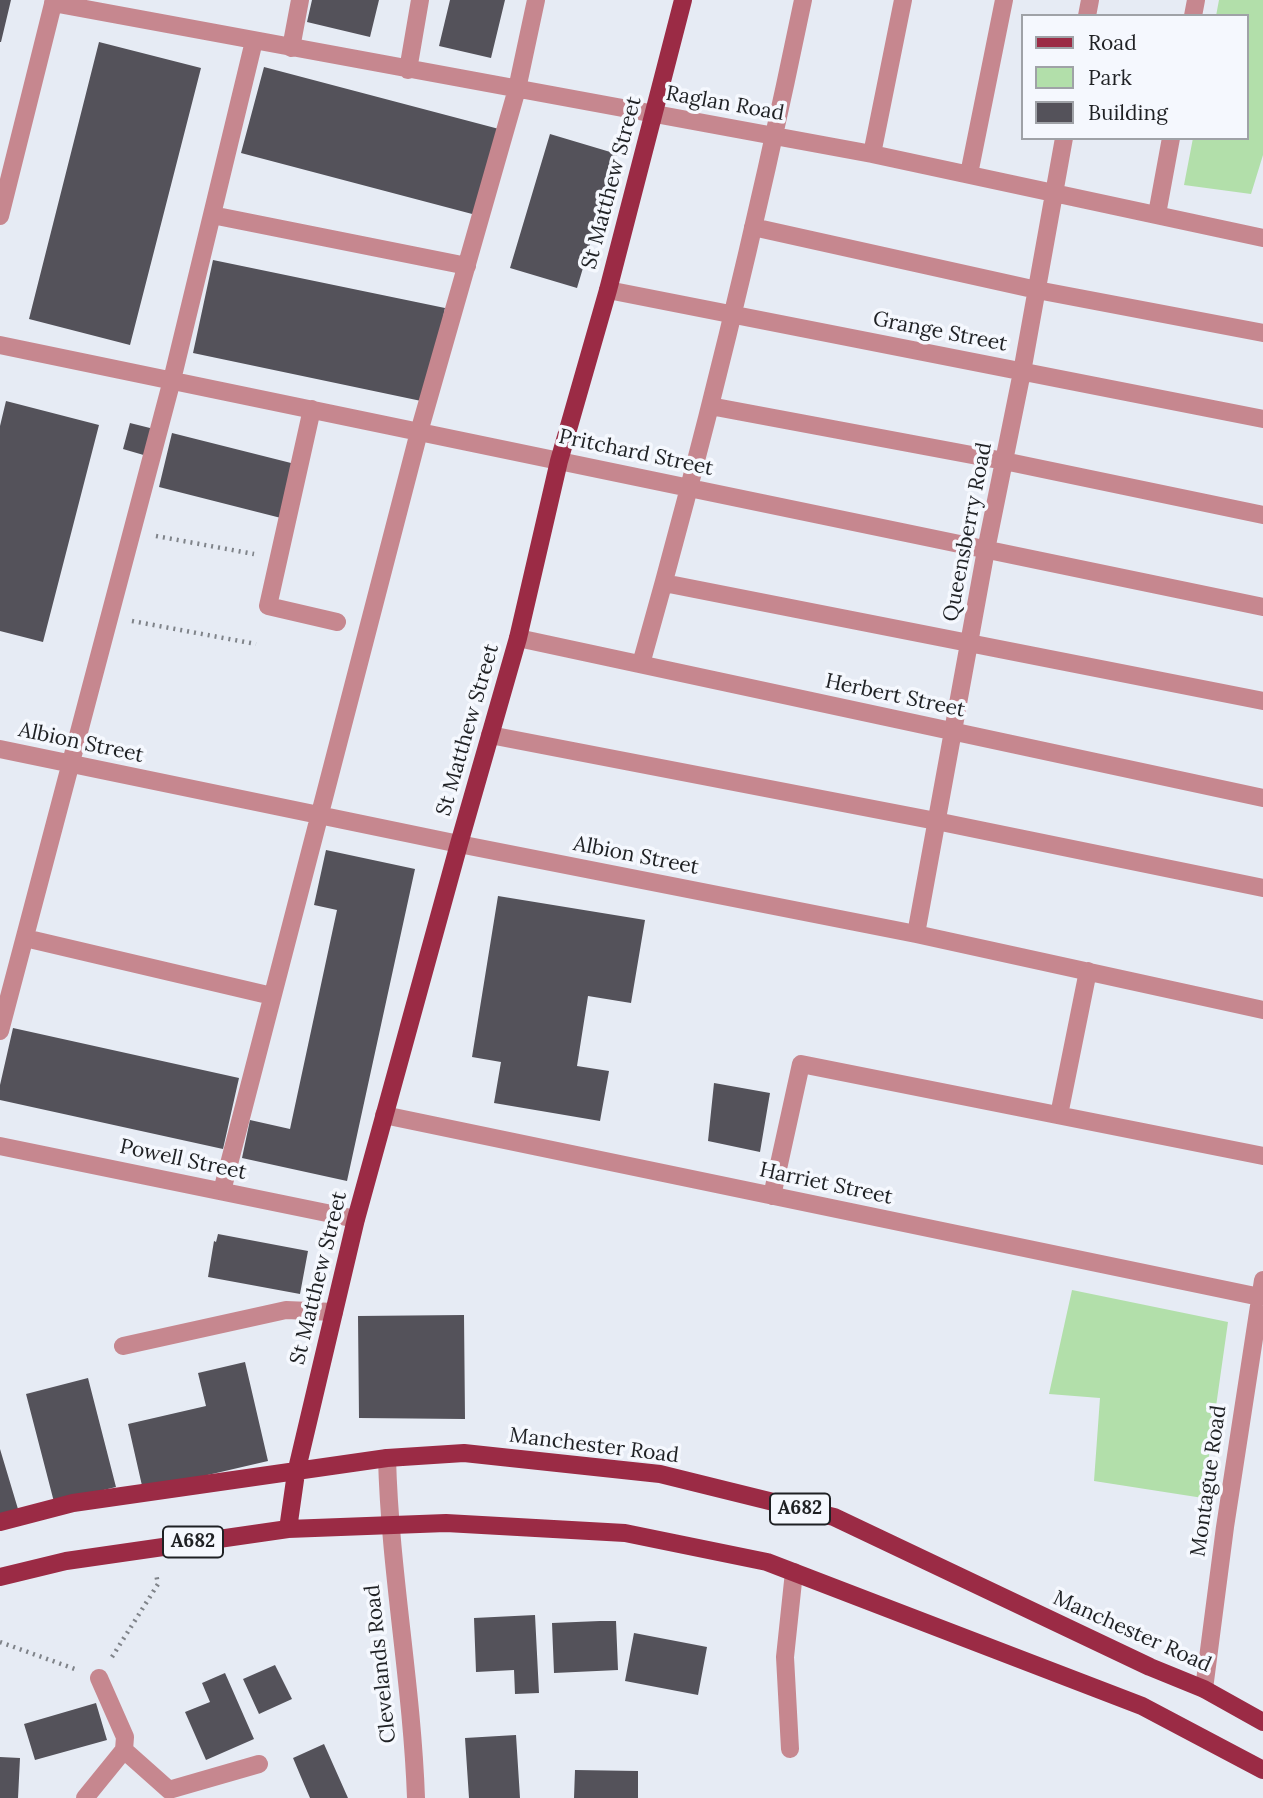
<!DOCTYPE html>
<style>
body{margin:0}
#map{position:relative;width:1263px;height:1798px;overflow:hidden;background:#e6ebf4;font-family:Lora,serif}
canvas{display:block}
.legend{position:absolute;left:1021px;top:14px;width:228px;height:126px;box-sizing:border-box;background:#f5f8fe;border:2px solid #9fa2a7;margin:0;padding:9px 12px;list-style:none;font-size:21px;color:#1f2124}
.legend li{display:flex;align-items:center;gap:14px;height:35px}
.legend b{width:35px;border:2px solid #9fa2a7}
</style>
<div id="map">
<canvas width="1263" height="1798"></canvas>
<ul class="legend">
<li><b style="height:9px;background:#9b2b45"></b>Road</li>
<li><b style="height:19px;background:#b2dfaa"></b>Park</li>
<li><b style="height:19px;background:#54525a"></b>Building</li>
</ul>
</div>
<script>
const ctx = document.querySelector('canvas').getContext('2d');
ctx.lineJoin = 'round';
function fillPath(path, color) {
  ctx.fillStyle = color;
  ctx.fill(path, 'evenodd');
}
function strokePath(path, color, width, dash) {
  ctx.strokeStyle = color;
  ctx.lineWidth = width;
  ctx.lineCap = dash ? 'butt' : 'round';
  ctx.setLineDash(dash || []);
  ctx.stroke(path);
}
function label(font, color, halo, rows, align = 'center') {
  ctx.font = font + ' Lora,serif';
  ctx.lineWidth = 7;
  ctx.setLineDash([]);
  ctx.textBaseline = 'middle';
  ctx.strokeStyle = halo;
  ctx.fillStyle = color;
  for (const [text, x, y, turn = 0] of rows) {
    ctx.save();
    ctx.translate(x, y);
    ctx.rotate((+turn || 0) * Math.PI / 180);
    ctx.textAlign = isNaN(turn) ? turn : align;
    if (halo) ctx.strokeText(text, 0, 0);
    ctx.fillText(text, 0, 0);
    ctx.restore();
  }
}
fillPath(new Path2D(`
 M1219,0H1263V155L1251,194L1184,185L1193,138H1247V16H1216Z
 M1072,1290L1228,1322L1203,1498L1094,1481L1100,1398L1049,1394Z`), '#b2dfaa');
fillPath(new Path2D(`
 M0,0H11L1,42H0Z
 M312,0H379L370,37L307,22Z
 M450,0H505L491,58L439,46Z
 M99,42L201,68L130,345L29,319Z
 M264,67L499,129L476,215L241,153Z
 M550,134L617,154L577,288L510,268Z
 M213,260L445,308L426,402L193,353Z
 M6,401L99,425L43,642L0,631V426Z
 M130,423L154,429L147,456L123,449Z
 M172,433L295,464L281,518L159,487Z
 M326,850L415,869L347,1181L242,1158L250,1120L290,1129L337,910L314,905Z
 M498,896L645,920L631,1003L588,996L577,1066L609,1071L600,1121L494,1103L501,1062L472,1057Z
 M13,1028L239,1078L223,1149L0,1100V1085Z
 M714,1083L770,1093L760,1152L708,1141Z
 M218,1234L308,1251L300,1294L208,1277L214,1241L216,1242Z
 M464,1315L465,1419L359,1418L358,1316Z
 M245,1362L268,1461L143,1490L128,1424L206,1406L198,1373Z
 M88,1378L116,1487L54,1502L26,1394Z
 M0,1449L18,1509L0,1514Z
 M535,1615L539,1693L515,1694L514,1670L476,1672L474,1618Z
 M600,1621H616L618,1670L554,1673L552,1623Z
 M634,1633L707,1647L698,1695L625,1681Z
 M275,1665L292,1699L259,1714L243,1679Z
 M225,1673L254,1739L206,1760L185,1712L210,1702L202,1683Z
 M96,1703L107,1740L35,1760L24,1724Z
 M516,1735L520,1798H469L465,1738Z
 M324,1744L348,1798H310L301,1777L293,1758Z
 M0,1757L20,1758L18,1798H0Z
 M575,1770L638,1771V1798H574Z`), '#54525a');
strokePath(new Path2D(`
 M156,536L254,554
 M132,621L256,644
 M0,1642L75,1669
 M112,1657L158,1584L156,1574`), '#7f8389', 4.5, [2, 5]);
strokePath(new Path2D(`
 M53,3L872,154L1263,238
 M1087,16L1090,0
 M1193,16L1196,0
 M291,48L300,0
 M408,70L420,0
 M872,154L903,0
 M969,174L1004,0
 M1157,214L1171,138
 M212,215L467,266
 M0,216L54,0
 M753,227L1037,290L1263,333
 M608,290L1263,419
 M0,345L1263,607
 M710,406L1004,461L1263,515
 M312,409L268,606L337,622
 M664,583L1263,701
 M518,638L1263,798
 M641,664C703,445 757,223 803,0
 M490,735L936,821L1263,888
 M0,749L459,844L916,934L1263,1010
 M916,934L986,550L1022,372L1064,138
 M25,938L272,996
 M0,1031L172,380L254,41
 M384,1115L1260,1297
 M1059,1115L1088,971
 M0,1146L356,1219
 M222,1191L419,432L517,89L536,0
 M772,1196L801,1064L1263,1156
 M123,1346L286,1310L334,1312
 M387,1458C390,1572 412,1684 416,1798
 M99,1678L125,1737L124,1750
 M1204,1689L1225,1527L1263,1280
 M790,1749L785,1657L794,1572
 M124,1750L169,1790L259,1764
 M85,1798L124,1750`), '#c6878f', 18);
strokePath(new Path2D(`
 M0,1522L73,1503L387,1458L464,1453L660,1474L834,1517L1150,1667L1204,1689L1263,1722
 M288,1529L296,1473L356,1219L459,844L518,638L559,461L608,290L683,0
 M0,1577L66,1561L288,1529L446,1523L625,1533L767,1562L1142,1706L1263,1770`), '#9b2b45', 18);
for (const [x, y, w] of [
 [800,1509,60],
 [193,1542,60]
]) {
  const box = new Path2D();
  box.roundRect(x - w / 2, y - 15.5, w, 31, 5);
  ctx.fillStyle = '#f5f8fe';
  ctx.fill(box);
  strokePath(box, '#1f2124', 2);
}
label('bold 19px', '#1f2124', null, [
 ["A682",800,1509],
 ["A682",193,1542]
]);
label('21px', '#1f2124', '#f5f8fe', [
 ["Raglan Road",725,104,10],
 ["St Matthew Street",612,183,-75],
 ["Grange Street",940,332,11],
 ["Pritchard Street",636,453,12],
 ["Queensberry Road",968,532,-79],
 ["Herbert Street",895,696,12],
 ["St Matthew Street",468,730,-74],
 ["Albion Street",81,743,12],
 ["Albion Street",636,856,11],
 ["Powell Street",183,1160,12],
 ["Harriet Street",826,1184,12],
 ["St Matthew Street",319,1278,-76],
 ["Manchester Road",594,1446,7],
 ["Montague Road",1209,1481,-82],
 ["Manchester Road",1132,1632,24],
 ["Clevelands Road",381,1664,-96]
]);
</script>
